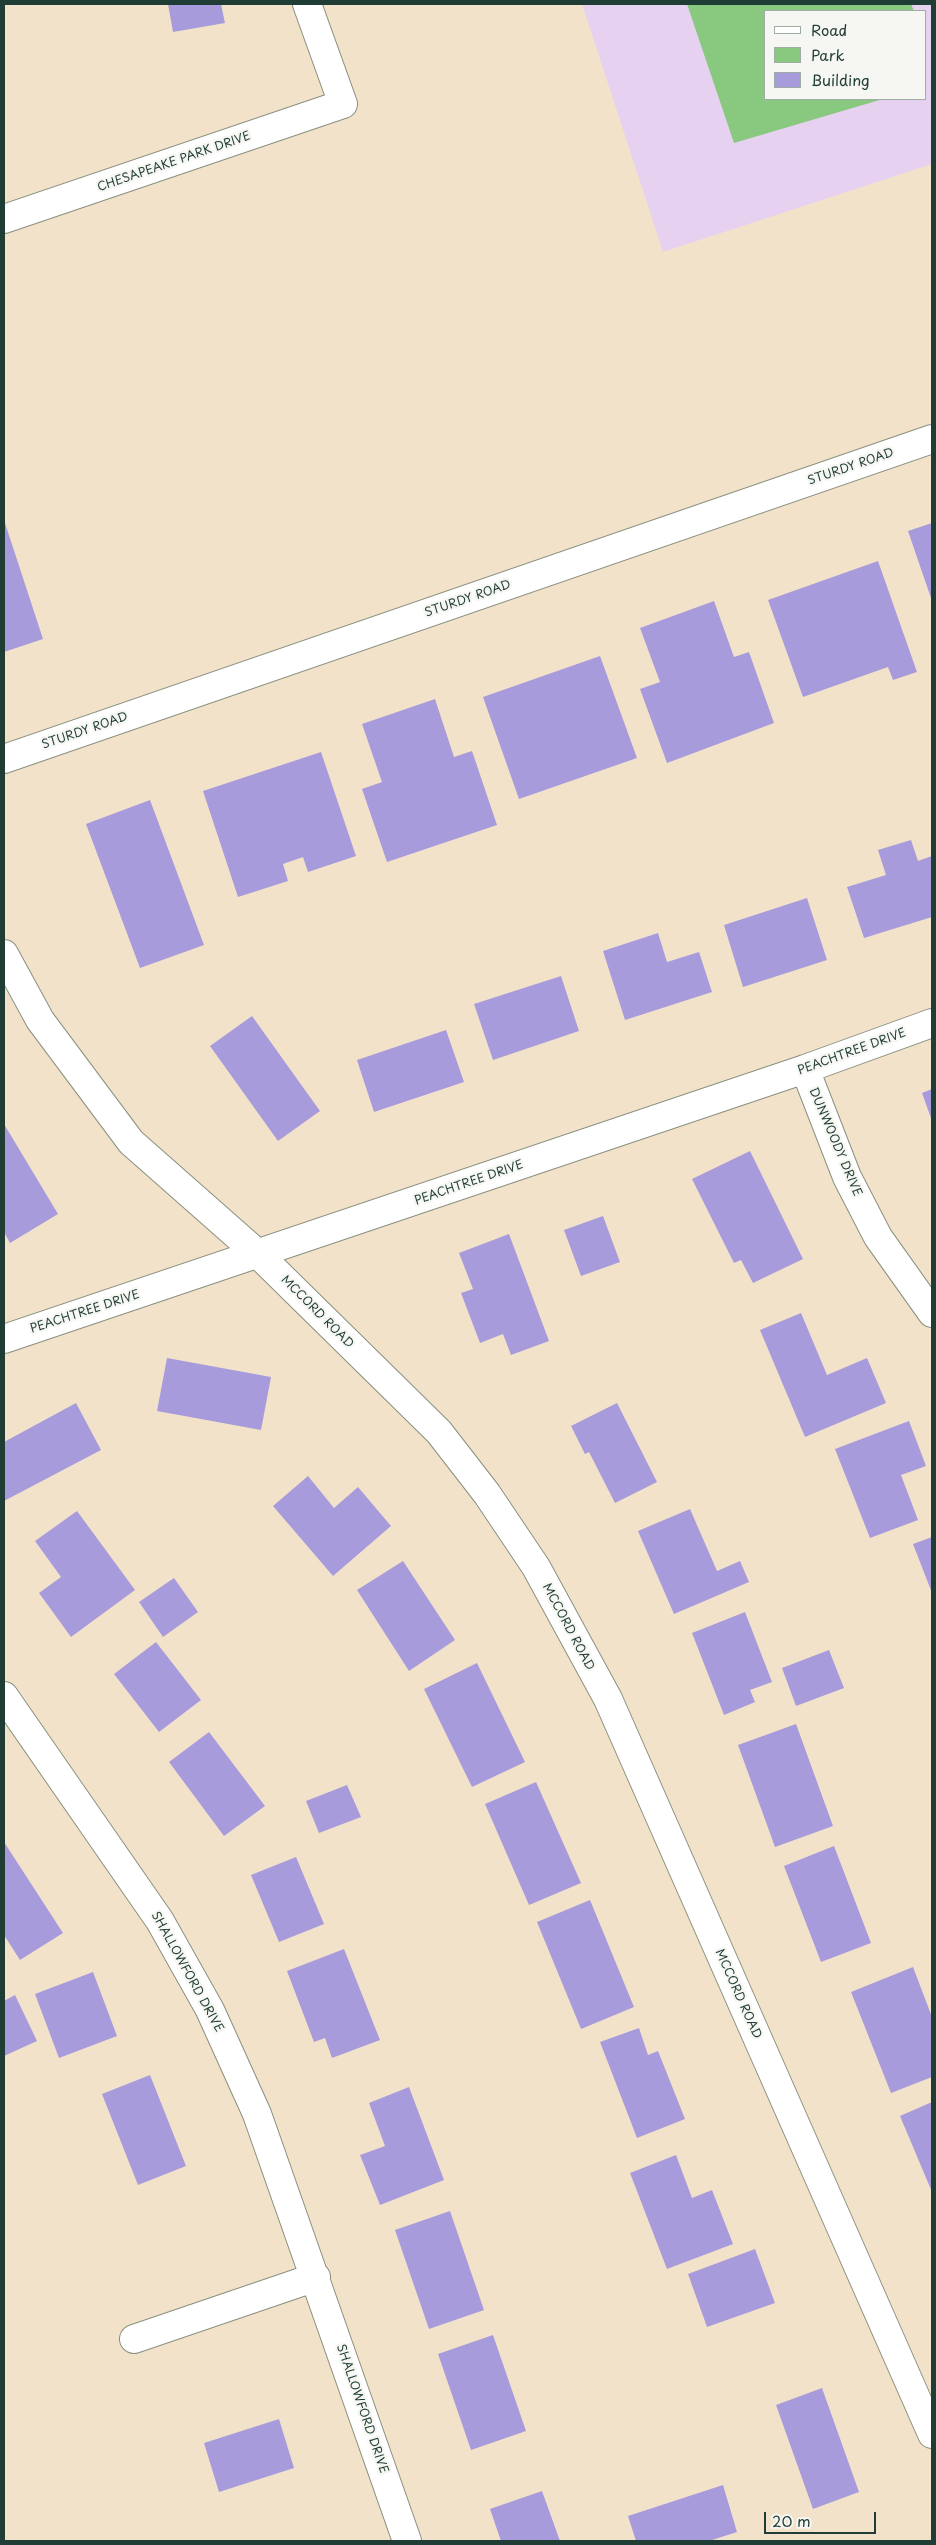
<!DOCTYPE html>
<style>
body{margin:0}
#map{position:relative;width:936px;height:2545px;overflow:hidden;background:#f3e2ca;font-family:"Playpen Sans",sans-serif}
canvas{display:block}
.frame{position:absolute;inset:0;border:5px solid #1f3d34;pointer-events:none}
.legend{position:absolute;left:764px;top:10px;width:162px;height:90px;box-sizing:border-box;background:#f6f6f2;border:1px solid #a0aca6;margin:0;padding:6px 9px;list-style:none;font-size:15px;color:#1f3d34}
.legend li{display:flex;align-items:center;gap:10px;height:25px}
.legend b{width:25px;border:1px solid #a0aca6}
.scale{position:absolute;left:764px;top:2512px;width:112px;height:22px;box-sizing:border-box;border:2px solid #1f3d34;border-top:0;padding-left:6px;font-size:15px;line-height:18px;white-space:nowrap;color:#1f3d34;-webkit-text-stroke:4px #f6f6f2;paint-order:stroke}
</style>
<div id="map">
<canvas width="936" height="2545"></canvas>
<div class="frame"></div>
<ul class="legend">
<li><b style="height:6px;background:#fff"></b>Road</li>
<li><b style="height:14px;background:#89c87f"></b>Park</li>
<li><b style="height:14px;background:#a79bdc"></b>Building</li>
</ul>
<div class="scale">20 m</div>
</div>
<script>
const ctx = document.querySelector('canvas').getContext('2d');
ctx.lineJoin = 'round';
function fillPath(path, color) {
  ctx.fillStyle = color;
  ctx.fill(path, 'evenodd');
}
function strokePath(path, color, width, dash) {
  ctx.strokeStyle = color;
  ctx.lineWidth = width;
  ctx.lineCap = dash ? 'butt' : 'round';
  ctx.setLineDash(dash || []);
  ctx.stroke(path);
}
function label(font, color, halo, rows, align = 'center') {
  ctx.font = font + ' "Playpen Sans",sans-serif';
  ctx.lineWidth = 4.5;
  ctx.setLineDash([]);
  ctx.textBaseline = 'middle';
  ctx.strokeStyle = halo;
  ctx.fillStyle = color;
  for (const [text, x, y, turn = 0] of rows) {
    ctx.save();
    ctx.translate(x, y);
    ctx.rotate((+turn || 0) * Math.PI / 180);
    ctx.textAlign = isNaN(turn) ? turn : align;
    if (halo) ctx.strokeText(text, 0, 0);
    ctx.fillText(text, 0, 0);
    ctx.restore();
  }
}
fillPath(new Path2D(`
 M582,4H932V164L663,252ZM765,11H925V99H765Z`), '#e6d2f0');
fillPath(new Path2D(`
 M687,4H911L914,11H765V99H883L734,143Z`), '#89c87f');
fillPath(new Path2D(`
 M168,4H221L225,23L173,32Z
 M4,520L43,639L4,652Z
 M932,523V601L908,531Z
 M878,561L917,672L893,680L888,667L803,697L768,600Z
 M714,601L734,657L749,652L774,723L667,763L640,689L660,682L640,628Z
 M600,656L637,758L519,799L483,697Z
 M435,699L454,757L472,751L497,825L387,862L362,789L382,782L362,724Z
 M321,752L356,856L308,872L303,857L283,864L288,881L238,897L203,791Z
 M150,800L204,945L140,968L86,824Z
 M911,840L918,861L932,856V917L864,938L847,887L886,875L878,850Z
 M807,898L827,960L743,987L724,925Z
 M658,933L667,962L699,952L712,992L625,1020L603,951Z
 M561,976L579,1031L493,1060L474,1004Z
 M252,1016L320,1111L278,1141L210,1046Z
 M446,1030L464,1082L374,1112L357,1060Z
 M932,1089V1121L922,1093Z
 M4,1124L58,1214L10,1243L4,1232Z
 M750,1151L803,1259L753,1283L741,1260L734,1263L692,1179Z
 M603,1216L620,1262L581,1276L564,1230Z
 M509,1234L549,1341L511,1355L503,1334L480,1343L461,1293L473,1289L459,1253Z
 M801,1313L827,1375L867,1358L886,1403L805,1437L760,1330Z
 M167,1358L271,1377L261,1430L157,1411Z
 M76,1403L101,1450L4,1501V1442Z
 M617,1403L657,1482L615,1503L589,1452L585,1454L571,1426Z
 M909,1421L926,1466L901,1475L918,1520L870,1538L835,1449Z
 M308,1476L334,1508L358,1487L391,1526L333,1576L273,1506Z
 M690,1509L717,1571L740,1561L749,1582L674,1614L638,1531Z
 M77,1511L135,1590L71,1637L39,1593L61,1577L35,1541Z
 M932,1537V1593L913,1544Z
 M403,1561L455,1640L409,1671L357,1590Z
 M174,1578L198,1612L163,1637L139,1602Z
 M745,1612L772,1682L750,1690L755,1702L724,1715L692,1633Z
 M156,1642L201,1700L159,1732L114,1674Z
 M829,1650L844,1688L796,1706L782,1668Z
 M477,1663L525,1762L472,1787L424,1689Z
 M796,1724L833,1826L775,1847L738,1745Z
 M209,1732L265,1806L224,1836L169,1762Z
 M536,1782L581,1883L529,1905L485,1804Z
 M347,1785L361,1817L319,1833L306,1801Z
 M4,1842L63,1933L20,1960L4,1935Z
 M834,1846L871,1943L821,1962L784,1866Z
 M296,1857L324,1924L279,1942L251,1875Z
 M590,1900L634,2007L581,2029L537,1922Z
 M344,1949L380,2040L332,2058L325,2038L314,2042L287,1971Z
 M913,1967L932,2017V2077L891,2093L851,1992Z
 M93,1972L117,2036L59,2058L35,1994Z
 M15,1995L37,2041L4,2056V2001Z
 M639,2028L648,2055L658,2051L685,2119L637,2138L600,2042Z
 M150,2075L186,2166L138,2185L102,2094Z
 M409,2087L444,2180L380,2205L360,2155L385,2146L369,2103Z
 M932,2102V2192L900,2116Z
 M676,2155L692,2198L712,2190L733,2244L667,2269L630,2173Z
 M450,2211L484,2310L429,2329L395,2230Z
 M755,2249L775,2303L707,2327L688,2274Z
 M493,2335L526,2431L471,2450L438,2354Z
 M822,2388L859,2492L813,2509L776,2405Z
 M279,2419L294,2468L219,2492L204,2443Z
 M723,2485L737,2532L709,2541H636L628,2516Z
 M542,2491L560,2541H501L490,2509Z`), '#a79bdc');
const minor = new Path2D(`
 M4,219L343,104L307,4
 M4,759L932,439
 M4,954L40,1020L131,1142L258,1254L439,1432L487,1494L536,1567L608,1699L932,2434
 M805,1069L847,1177L878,1237L932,1313
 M4,1339L805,1069L932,1023
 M4,1696L160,1921L210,2010L257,2114L407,2541
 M134,2339L316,2277`);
strokePath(minor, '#89907f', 30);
strokePath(minor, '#fff', 28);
label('12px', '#1f3d34', '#f6f6f2', [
 ["CHESAPEAKE PARK DRIVE",174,162,-19],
 ["STURDY ROAD",851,467,-19],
 ["STURDY ROAD",468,599,-19],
 ["STURDY ROAD",85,731,-19],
 ["PEACHTREE DRIVE",852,1052,-20],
 ["DUNWOODY DRIVE",835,1142,67],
 ["PEACHTREE DRIVE",469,1183,-19],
 ["PEACHTREE DRIVE",85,1312,-18],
 ["MCCORD ROAD",317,1312,45],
 ["MCCORD ROAD",568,1627,62],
 ["SHALLOWFORD DRIVE",187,1972,61],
 ["MCCORD ROAD",738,1994,66],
 ["SHALLOWFORD DRIVE",362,2409,71]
]);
</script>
